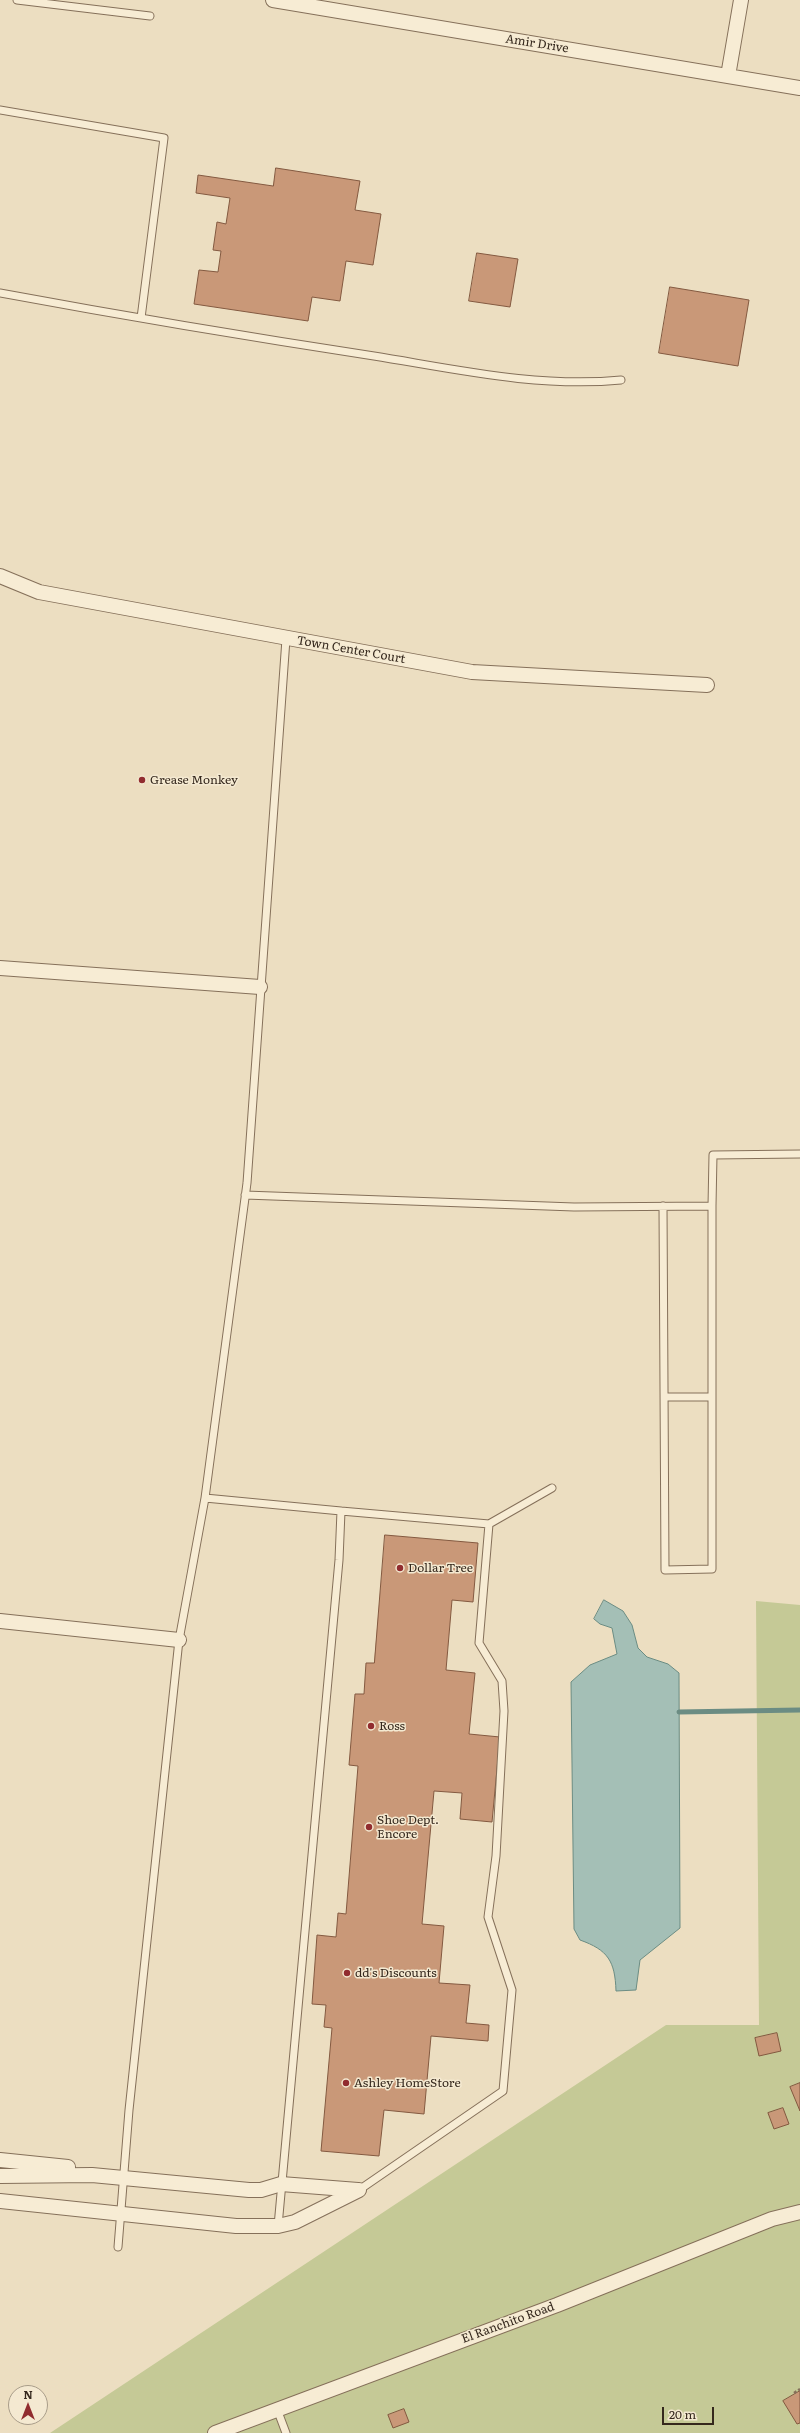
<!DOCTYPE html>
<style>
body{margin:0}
#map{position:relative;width:800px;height:2433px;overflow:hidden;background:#ecdec1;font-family:Literata,serif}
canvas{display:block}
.north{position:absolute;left:8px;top:2385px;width:40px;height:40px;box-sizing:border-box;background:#f4e9d1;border:1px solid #a89c89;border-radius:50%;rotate:0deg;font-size:11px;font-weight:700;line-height:16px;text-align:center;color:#35281d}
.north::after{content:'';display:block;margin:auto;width:14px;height:18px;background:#912c2f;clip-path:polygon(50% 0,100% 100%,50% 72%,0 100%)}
.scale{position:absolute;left:662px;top:2407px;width:52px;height:18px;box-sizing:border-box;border:2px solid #35281d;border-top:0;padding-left:5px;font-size:12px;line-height:14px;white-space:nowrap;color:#35281d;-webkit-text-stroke:3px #f4e9d1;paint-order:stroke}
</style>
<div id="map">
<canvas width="800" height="2433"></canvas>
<div class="north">N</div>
<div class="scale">20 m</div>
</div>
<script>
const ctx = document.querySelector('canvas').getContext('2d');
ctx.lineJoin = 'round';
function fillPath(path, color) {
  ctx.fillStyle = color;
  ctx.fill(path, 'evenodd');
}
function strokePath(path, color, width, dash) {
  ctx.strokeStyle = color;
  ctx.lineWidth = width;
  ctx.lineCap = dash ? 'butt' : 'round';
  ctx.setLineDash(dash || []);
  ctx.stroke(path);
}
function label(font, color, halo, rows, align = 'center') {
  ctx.font = font + ' Literata,serif';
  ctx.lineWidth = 3;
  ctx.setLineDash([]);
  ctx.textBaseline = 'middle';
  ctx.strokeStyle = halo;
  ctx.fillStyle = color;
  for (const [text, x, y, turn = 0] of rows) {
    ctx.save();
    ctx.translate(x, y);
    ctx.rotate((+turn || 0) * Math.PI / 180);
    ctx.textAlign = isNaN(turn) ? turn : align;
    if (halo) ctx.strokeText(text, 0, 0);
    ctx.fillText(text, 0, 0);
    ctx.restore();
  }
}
fillPath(new Path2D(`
 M756,1601L800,1605V2433H50L666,2025H759Z`), '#c5c996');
const water = new Path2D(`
 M604,1600L623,1611L632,1625L638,1648L647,1657L668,1664L679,1673L680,1928L640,1960L636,1990L616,1991C615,1961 608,1950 580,1940L574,1929L571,1682L590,1665L617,1654L612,1628L600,1624L594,1619Z`);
fillPath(water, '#a4bfb6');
strokePath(water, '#6b8c83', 1);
strokePath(new Path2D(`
 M679,1712L800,1710`), '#6b8c83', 5);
const building = new Path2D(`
 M276,168L360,181L355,210L381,214L373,265L346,261L340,301L312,297L308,321L194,304L199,270L218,272L221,251L213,250L217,222L226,224L230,198L196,193L198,175L273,186Z
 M477,253L518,259L510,307L469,301Z
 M670,287L749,300L738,366L659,353Z
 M385,1535L478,1543L473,1602L452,1600L446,1670L475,1673L469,1734L500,1737L492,1822L460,1819L462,1793L434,1791L422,1924L444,1926L439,1983L470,1985L466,2023L489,2025L488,2041L431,2036L424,2114L384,2110L379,2156L321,2151L332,2028L324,2027L326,2005L312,2004L317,1935L336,1937L338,1913L346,1914L358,1766L349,1765L355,1694H364L366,1663H374Z
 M777,2033L781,2051L759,2056L755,2038Z
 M800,2083V2111L790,2087Z
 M783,2108L789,2124L774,2129L768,2113Z
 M800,2391V2423L797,2424L783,2401Z
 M404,2409L409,2422L393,2428L388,2415Z`);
fillPath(building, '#c99878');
strokePath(building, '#835940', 1);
const lane = new Path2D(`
 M17,0L150,16
 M0,110L164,138L141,318
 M0,293C124,316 249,337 374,356C455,369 538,388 621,380
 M245,1195L574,1207L712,1206L713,1155L800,1154
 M663,1206L665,1570L712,1569V1206
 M664,1397H712
 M205,1498L247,1183L286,639
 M341,1511L489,1524
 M359,2190L503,2091L512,1990L488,1917L496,1856L504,1711L502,1681L479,1643L489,1524L552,1488
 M118,2247L129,2110L179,1640L205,1498L341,1511L339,1560L278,2226
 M277,2409L286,2433`);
const street = new Path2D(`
 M273,0L800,88
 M728,76L741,0
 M0,576L39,592L472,672L707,685
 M0,968L260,987
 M0,1621L179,1640
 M0,2160L68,2167
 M0,2176L92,2175L249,2190H261L281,2184L358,2190
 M0,2201L236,2226H278L295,2222L359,2190
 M215,2433L557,2305L772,2219L800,2212`);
strokePath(lane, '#85705a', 9);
strokePath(street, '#85705a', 16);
strokePath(new Path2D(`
 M794,2393L800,2389`), '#85705a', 2.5, [3, 2]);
strokePath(lane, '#f7ecd4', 7);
strokePath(street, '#f7ecd4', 14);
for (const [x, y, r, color] of [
 [142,780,4,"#912c2f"],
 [400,1568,4,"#912c2f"],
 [371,1726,4,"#912c2f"],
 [369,1827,4,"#912c2f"],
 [347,1973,4,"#912c2f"],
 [346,2083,4,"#912c2f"]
]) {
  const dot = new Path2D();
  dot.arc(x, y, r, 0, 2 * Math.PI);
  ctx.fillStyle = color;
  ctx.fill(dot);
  strokePath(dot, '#f4e9d1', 1.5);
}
label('12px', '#35281d', '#f4e9d1', [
 ["Amir Drive",537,44,9],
 ["Town Center Court",351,650,10],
 ["El Ranchito Road",508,2323,-20]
]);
label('12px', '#35281d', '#f4e9d1', [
 ["Grease Monkey",150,780],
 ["Dollar Tree",408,1568],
 ["Ross",379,1726],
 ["Shoe Dept.",377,1820],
 ["Encore",377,1834],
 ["dd's Discounts",355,1973],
 ["Ashley HomeStore",354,2083]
], 'left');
</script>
